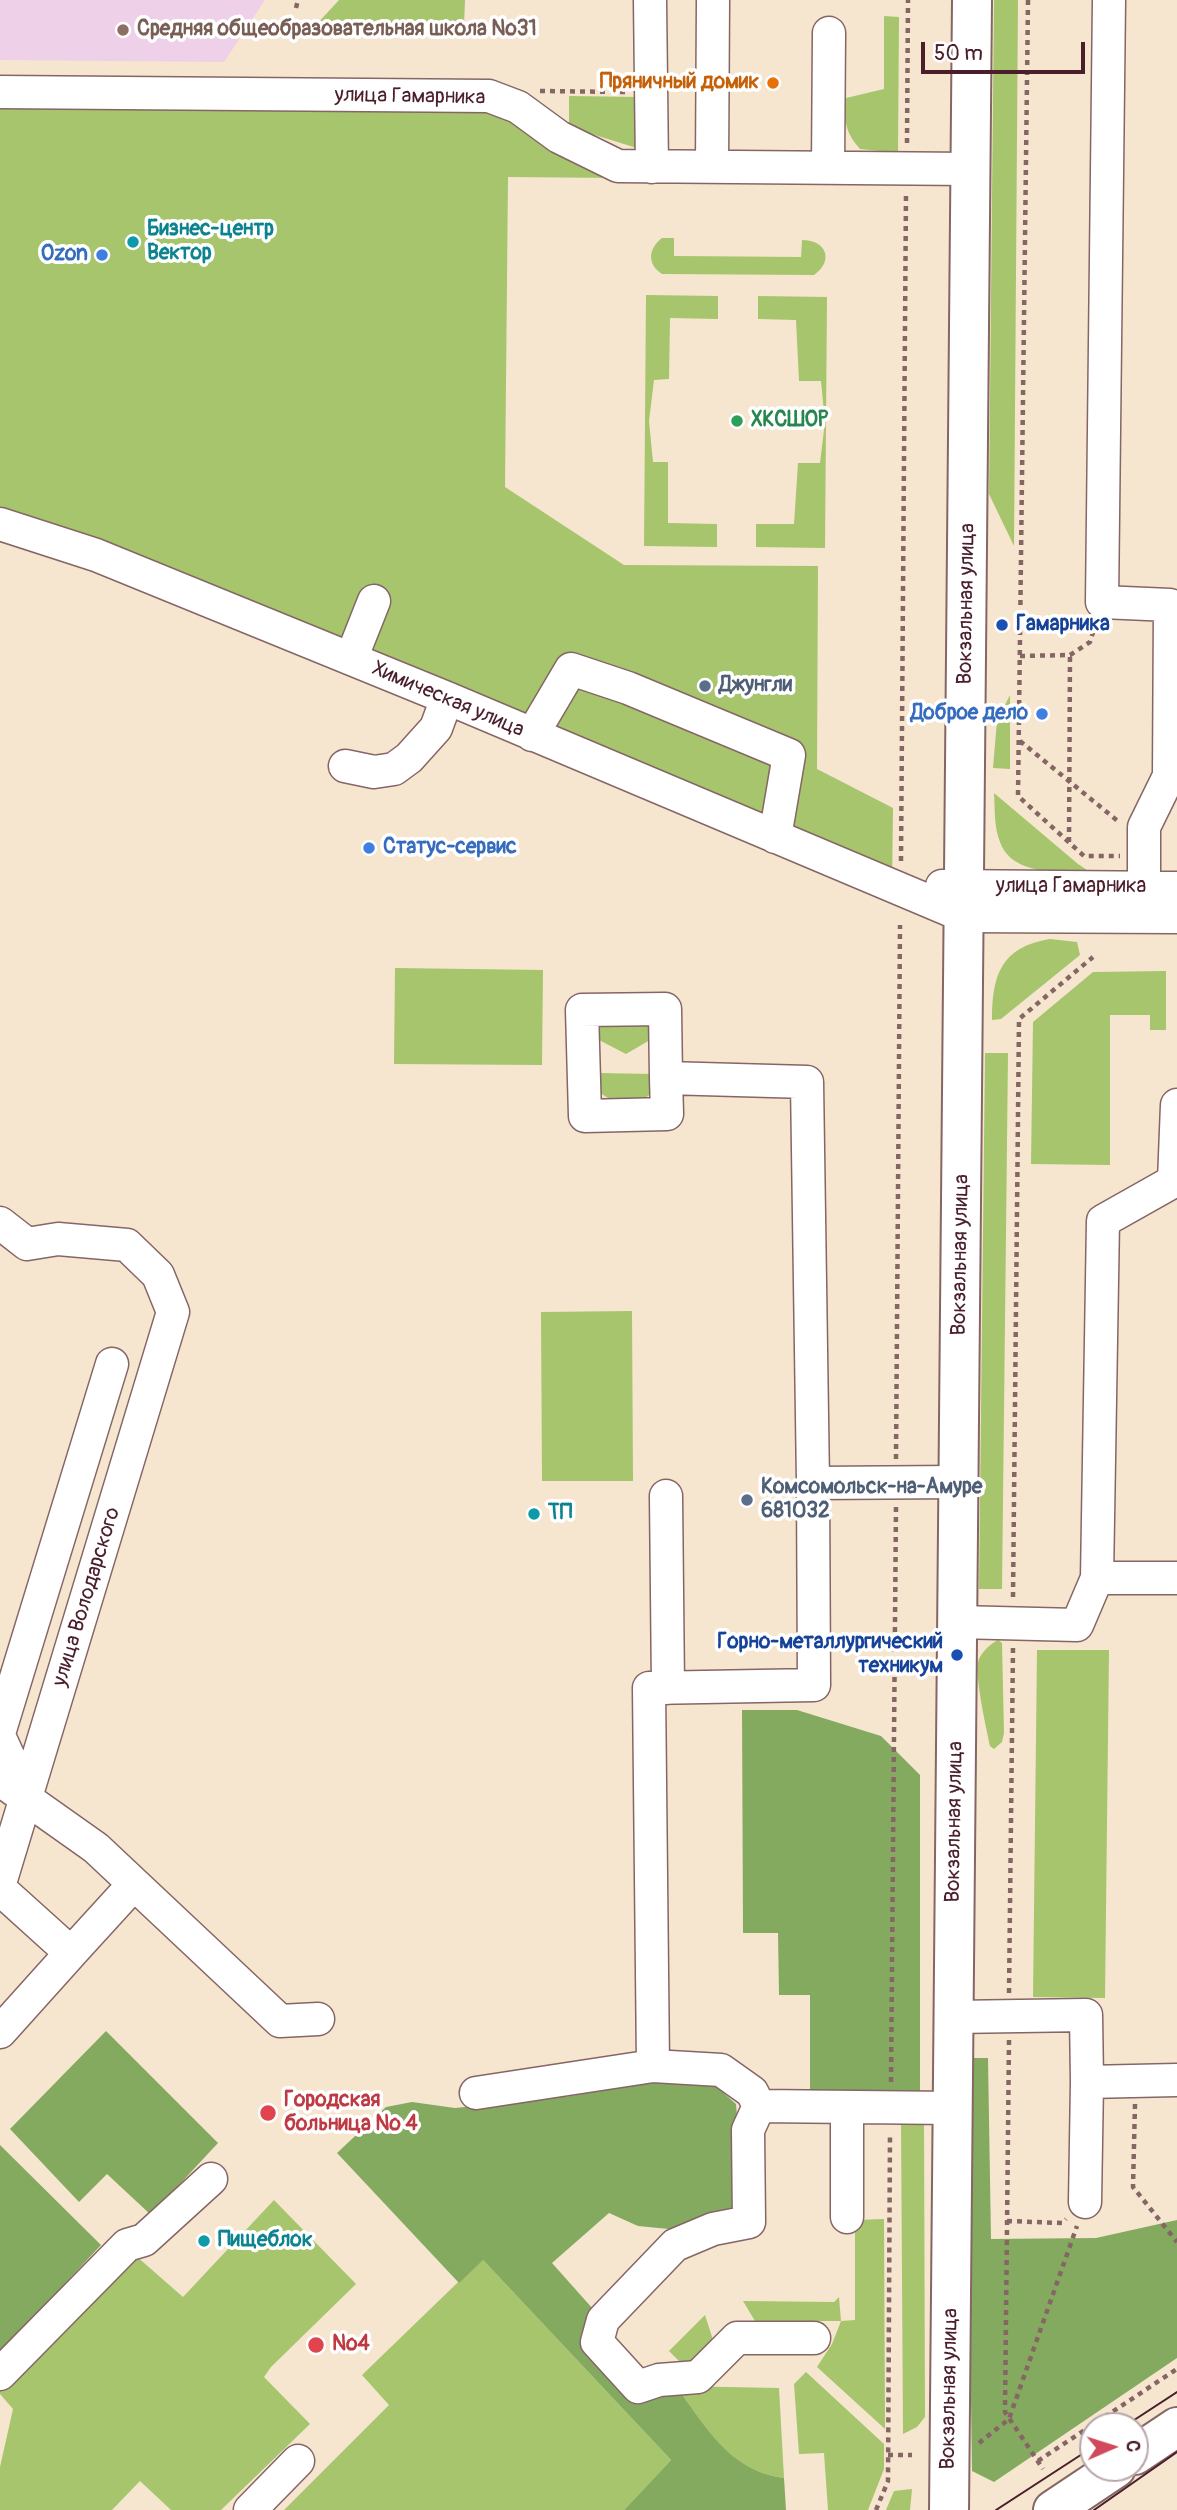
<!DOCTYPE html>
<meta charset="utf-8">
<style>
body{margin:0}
#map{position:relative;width:1177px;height:2510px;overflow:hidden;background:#f6e6d0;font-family:Pangolin,sans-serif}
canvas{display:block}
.north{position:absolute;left:1079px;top:2412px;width:70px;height:70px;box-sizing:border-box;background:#fff;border:2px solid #b7a5aa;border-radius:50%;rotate:87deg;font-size:19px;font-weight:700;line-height:28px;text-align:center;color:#4a1f2b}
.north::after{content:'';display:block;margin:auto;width:24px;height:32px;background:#d1495b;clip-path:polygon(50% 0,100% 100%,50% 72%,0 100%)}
.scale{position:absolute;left:921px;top:42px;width:164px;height:32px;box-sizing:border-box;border:4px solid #4a1f2b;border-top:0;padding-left:9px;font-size:21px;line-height:24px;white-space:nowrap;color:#4a1f2b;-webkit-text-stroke:5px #fff;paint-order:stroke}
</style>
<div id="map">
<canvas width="1177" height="2510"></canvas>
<div class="north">С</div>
<div class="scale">50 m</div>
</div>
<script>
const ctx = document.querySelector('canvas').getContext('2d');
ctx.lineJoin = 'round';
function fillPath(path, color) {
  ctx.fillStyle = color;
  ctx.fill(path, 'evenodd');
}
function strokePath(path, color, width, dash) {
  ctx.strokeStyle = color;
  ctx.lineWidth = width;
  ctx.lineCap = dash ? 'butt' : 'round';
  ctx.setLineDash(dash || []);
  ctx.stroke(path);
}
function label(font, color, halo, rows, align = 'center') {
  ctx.font = font + ' Pangolin,sans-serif';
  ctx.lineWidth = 7;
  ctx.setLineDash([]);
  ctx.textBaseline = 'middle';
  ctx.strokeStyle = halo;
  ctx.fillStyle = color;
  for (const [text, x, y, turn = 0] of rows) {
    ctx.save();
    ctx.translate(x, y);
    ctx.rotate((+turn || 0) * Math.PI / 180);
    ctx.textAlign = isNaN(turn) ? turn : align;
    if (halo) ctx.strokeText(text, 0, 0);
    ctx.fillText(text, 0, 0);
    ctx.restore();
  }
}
fillPath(new Path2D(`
 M0,0H265L224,62L0,60Z`), '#eed0e8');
fillPath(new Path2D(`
 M339,0H465L464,26L316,25Z
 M994,0H1018L1014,546L989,494Z
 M884,16L899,17L898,153L860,149C844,130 845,123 846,98L884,89Z
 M0,92L489,96L618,178L508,177L505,487L624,565L818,566L817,769L893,808L892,886L0,524Z
 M569,96L639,97L640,149L569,127Z
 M662,238H674V256L801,257L802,240C827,240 834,261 814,275L662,274C647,264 648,249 662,238Z
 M646,295L718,296V319L670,318L669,379L654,380L649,421L653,462H668V523L717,524V547L644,546Z
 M758,296L827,297L825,548L756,547V524H794L798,463H820L825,422L821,381H799L796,320L758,319Z
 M1010,695V769L993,768L997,721Z
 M994,793L1078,864L1087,870C1058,874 1011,874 1000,842C994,827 995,810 994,793Z
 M1050,939L1077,942L1080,955L1001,1019L992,1020C992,975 1001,947 1050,939Z
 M395,968L543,970L542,1065L394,1064Z
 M1166,971V1030H1150V1015H1110V1165L1031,1164L1033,1022L1093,972Z
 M648,1019L650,1040L626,1054L597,1039V1020Z
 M985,1053H1008L1002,1589H979Z
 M599,1073L652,1074L653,1093L626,1109L600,1093Z
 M632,1311L633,1481H542L541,1312Z
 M998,1640L1002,1643L1004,1733L1002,1742L994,1749L990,1746C987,1731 973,1671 979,1659C983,1651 990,1644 998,1640Z
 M1037,1650H1109L1105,1998L1033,1997Z
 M901,2120L924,2121L925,2417L917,2427L903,2434Z
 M274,2200L356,2284L271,2367L264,2377L310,2424L221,2510H171L140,2481L112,2510H0V2467L13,2409L0,2394V2388L135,2255L183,2297Z
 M884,2219L885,2429L817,2367L832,2344L841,2321H755L743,2301L834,2302L839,2297L841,2321L855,2320V2220Z
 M482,2259L671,2460L624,2510H284L389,2405L362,2375Z
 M705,2315L714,2343L688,2370L669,2351Z
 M806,2372L884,2444V2469L868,2510H828L824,2453L799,2454L794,2384Z
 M676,2386L779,2388L784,2478C730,2471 706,2427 676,2386Z
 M912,2489L910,2510H886L894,2491Z`), '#a6c56c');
fillPath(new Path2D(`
 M742,1710H797L881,1736L920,1775V2099L810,2100V1995H779L778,1933H743Z
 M106,2031L218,2143L151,2215L107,2174L79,2202L10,2129Z
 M966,2058H988L991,2239L1096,2238L1177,2220V2358L994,2482L972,2471Z
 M683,2076L709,2080L736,2104L739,2141L732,2216L679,2230L638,2226L609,2213L552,2263L593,2309L635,2399L662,2397L676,2386C706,2427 730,2471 784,2478L786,2510H624L671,2460L483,2260L459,2283L337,2153L386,2107L412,2102L455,2108L571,2096Z
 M0,2145L101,2245L0,2353Z`), '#84aa60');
const minor = new Path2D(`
 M650,0L652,167
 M1109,0L1102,602L1170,605L1169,776L1144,827V917
 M0,92L489,96L518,107L559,137L618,166L971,169
 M712,167L713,0
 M828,168L829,33
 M0,524L96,555L447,698L964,916L1177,917
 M351,659L374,601
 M532,735L571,669L628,688L789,755L775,837
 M345,766L374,772L394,769L409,758L436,728L447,698
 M942,886L1177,888
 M666,1078L665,1009L582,1010L585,1116L667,1114L666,1078L807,1082L813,1483L959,1482
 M0,1223L27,1244L58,1239L127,1245L158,1275L173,1312L0,1883
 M666,1496L668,1688
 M1097,1578H1177
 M957,1622L1077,1625L1097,1578L1103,1221L1174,1181L1177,1105
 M0,1730L112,1364
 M0,1738L27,1797
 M0,1780L96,1848L280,2021L318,2019
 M0,1889L71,1953L0,2032
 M71,1953L134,1884
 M954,2017L1086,2015L1087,2082L1177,2080
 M653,2066L649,1688L814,1685L813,1483
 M476,2093L653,2066L721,2070L752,2092L759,2106
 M1085,2202L1087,2082
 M847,2217V2107
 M814,2338H737L698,2377L659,2380L638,2387L597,2342L603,2320L675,2245L713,2229L749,2222L748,2130L759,2106L953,2108
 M0,2374L127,2245L144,2240L211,2179
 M250,2510L298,2461`);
const major = new Path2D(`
 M1135,2455L1177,2427
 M949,2510L972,0
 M1053,2510L1116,2468`);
strokePath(minor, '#866565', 35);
strokePath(major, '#866565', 42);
strokePath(new Path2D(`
 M1028,0L1018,796L1084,856H1120
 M296,8L298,0
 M540,91L626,92
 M907,143L908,0
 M1020,656L1070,655L1090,642L1095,626
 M1020,741L1119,822
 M1069,842L1070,655
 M901,861L906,194
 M896,1459L900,925
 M1013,1597L1019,1019L1093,957
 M1009,1993L1013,1648
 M1009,2040L1005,2412L1043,2469
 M891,2082L896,1506
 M1135,2104L1133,2187L1177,2242
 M1007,2221L1062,2223L1066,2219
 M979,2443L1009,2419L1077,2226
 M888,2455H912
 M1038,2461L1177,2369
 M876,2510L888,2481L890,2133`), '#866565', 4.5, [5, 5]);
strokePath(minor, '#fff', 32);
strokePath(major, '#fff', 38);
strokePath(new Path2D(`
 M1125,2426L1177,2392
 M996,2510L1093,2447
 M1094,2510L1177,2452`), '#4a1f2b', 2);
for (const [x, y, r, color] of [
 [123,30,7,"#8d6e63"],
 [773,83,7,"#e8710a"],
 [133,242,7,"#0f9aa8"],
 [102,255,7,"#3f7fe0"],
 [737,421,7,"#2e9e5b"],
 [1002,625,7,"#1a4fb4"],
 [705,686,7,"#5c6f8a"],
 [1042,714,7,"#3f7fe0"],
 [369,848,7,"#3f7fe0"],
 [747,1500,7,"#5c6f8a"],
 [534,1514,7,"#0f9aa8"],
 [957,1655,7,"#1a4fb4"],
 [268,2113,9,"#e0444e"],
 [204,2241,7,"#0f9aa8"],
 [316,2345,9,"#e0444e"]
]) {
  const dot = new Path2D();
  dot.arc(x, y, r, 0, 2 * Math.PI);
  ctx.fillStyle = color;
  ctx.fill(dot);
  strokePath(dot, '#fff', 2.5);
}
label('bold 21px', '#785e54', '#fff', [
 ["Средняя общеобразовательная школа №31",137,30]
], 'left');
label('bold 21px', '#c56008', '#fff', [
 ["Пряничный домик",759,83]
], 'right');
label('21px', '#4a1f2b', '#fff', [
 ["улица Гамарника",410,97,1],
 ["Вокзальная улица",967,604,-89],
 ["Химическая улица",448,700,23],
 ["улица Гамарника",1071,887],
 ["Вокзальная улица",961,1255,-89],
 ["улица Володарского",87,1597,-73],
 ["Вокзальная улица",955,1822,-89],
 ["Вокзальная улица",950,2389,-89]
]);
label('bold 21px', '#0d838f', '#fff', [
 ["Бизнес-центр",147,230],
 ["Вектор",147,254],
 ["ТП",548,1514],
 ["Пищеблок",218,2241]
], 'left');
label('bold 21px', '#366cbe', '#fff', [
 ["Ozon",88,255],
 ["Доброе дело",1028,714],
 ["Статус-сервис",383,848,"left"]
], 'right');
label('bold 21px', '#27864d', '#fff', [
 ["ХКСШОР",751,421]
], 'left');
label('bold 21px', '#164399', '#fff', [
 ["Гамарника",1016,625],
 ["Горно-металлургический",943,1643,"right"],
 ["техникум",943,1667,"right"]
], 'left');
label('bold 21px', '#4e5e75', '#fff', [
 ["Джунгли",719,686],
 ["Комсомольск-на-Амуре",761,1488],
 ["681032",761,1512]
], 'left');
label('bold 21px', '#be3a42', '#fff', [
 ["Городская",284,2101],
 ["больница № 4",284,2125],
 ["№4",332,2345]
], 'left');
</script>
